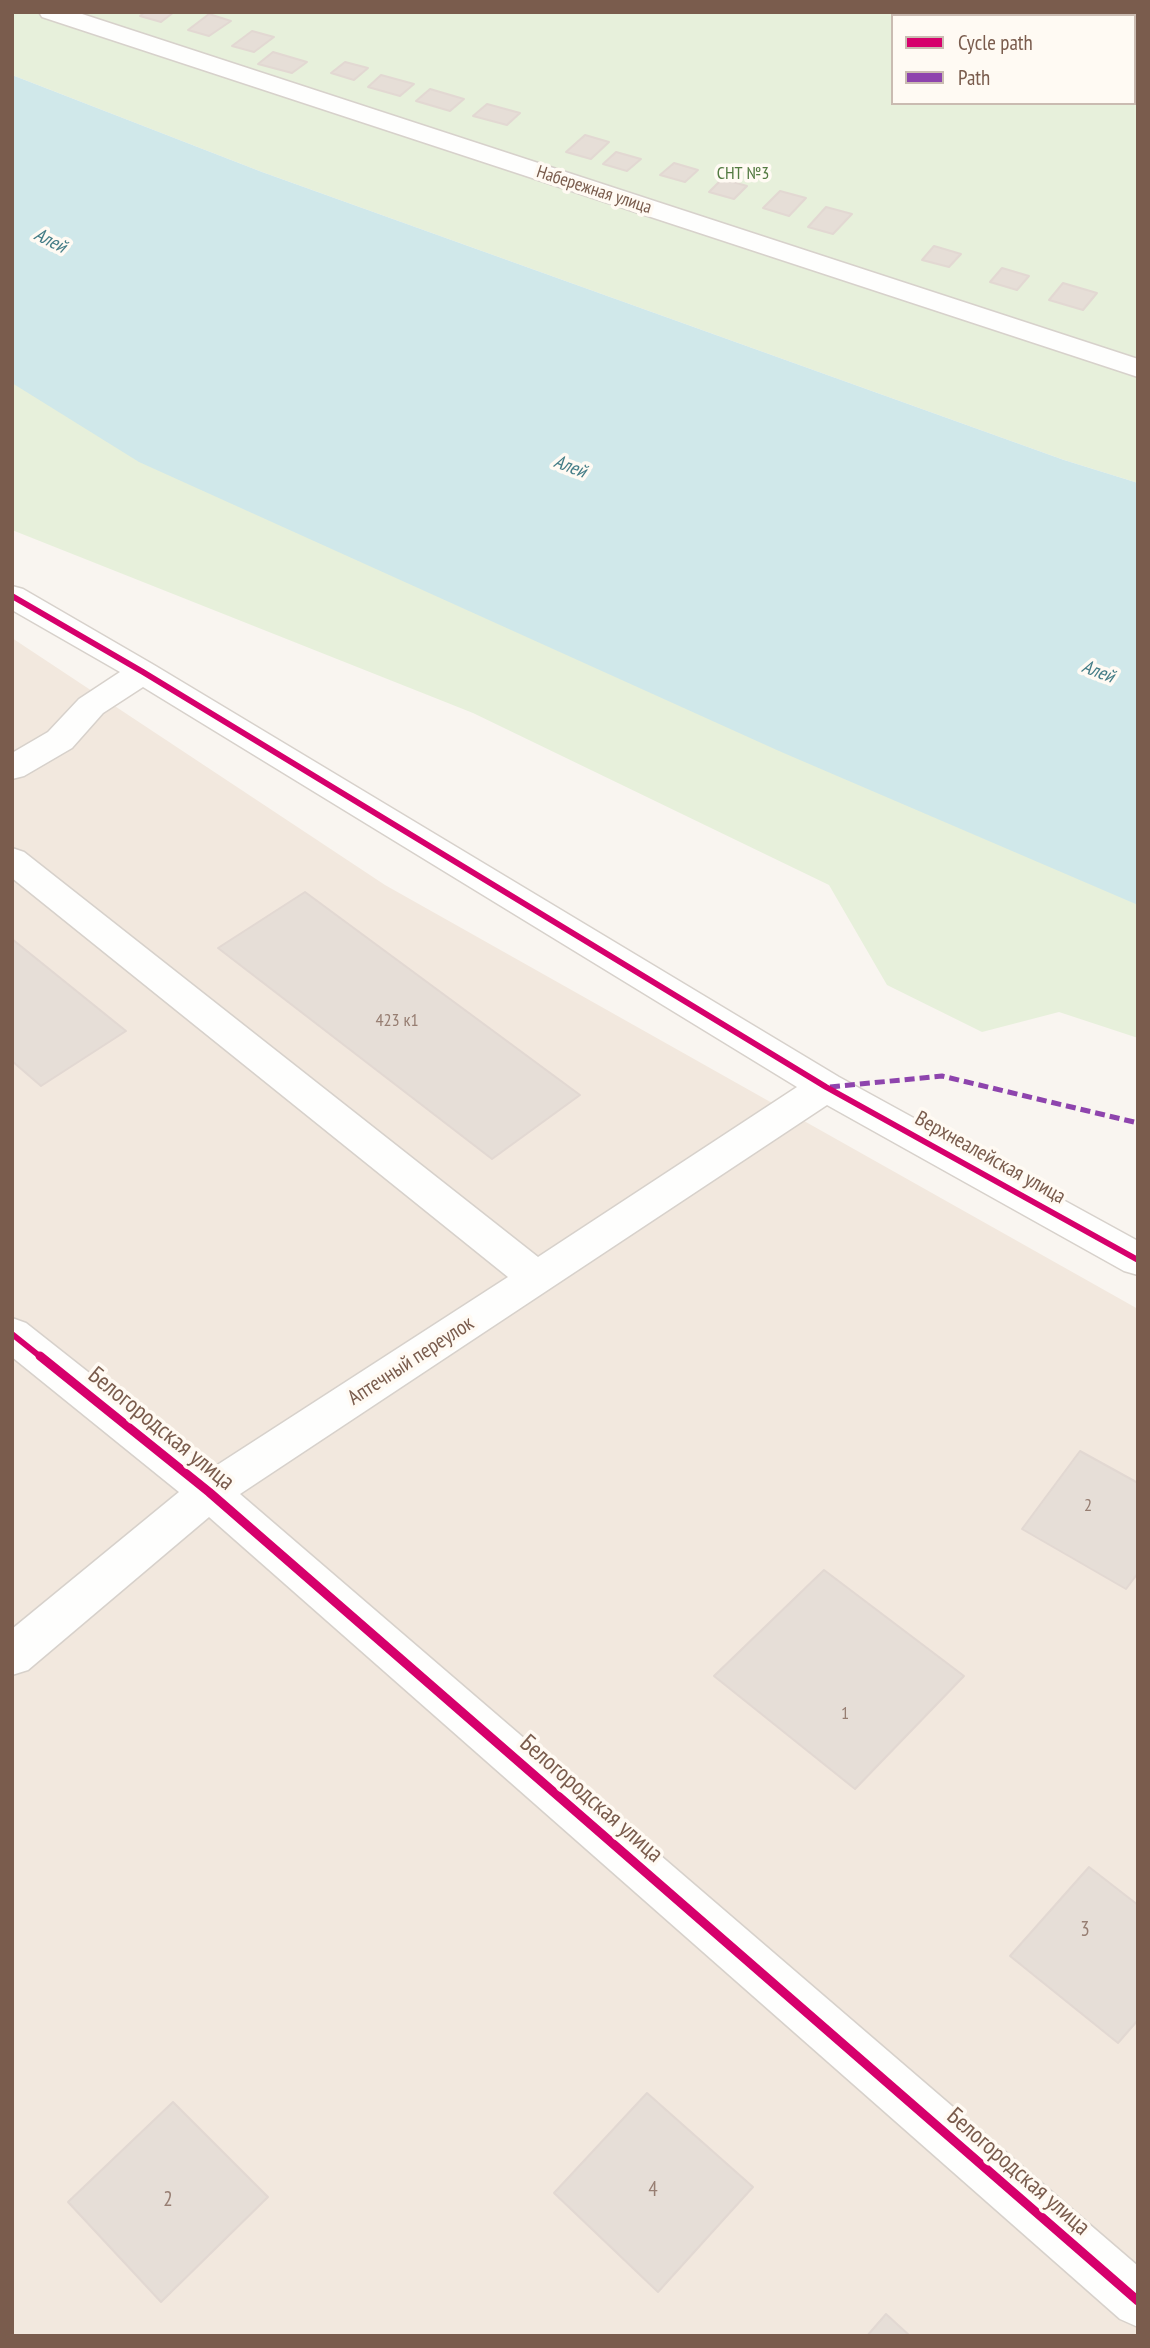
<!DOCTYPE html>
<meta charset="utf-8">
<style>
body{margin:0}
#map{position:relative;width:1150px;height:2348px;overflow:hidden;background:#f9f5f0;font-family:"PT Sans Narrow",sans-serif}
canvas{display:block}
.frame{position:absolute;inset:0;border:14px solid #7a5c4d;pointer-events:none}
.legend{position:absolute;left:891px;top:14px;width:245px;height:91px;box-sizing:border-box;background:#fffaf3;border:2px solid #cabbb1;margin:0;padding:9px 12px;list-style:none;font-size:21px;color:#7a5c4d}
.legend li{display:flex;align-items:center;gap:14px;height:35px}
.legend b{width:35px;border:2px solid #cabbb1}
</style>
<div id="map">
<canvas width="1150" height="2348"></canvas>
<div class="frame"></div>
<ul class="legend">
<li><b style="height:9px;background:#d6006c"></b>Cycle path</li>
<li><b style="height:9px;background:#8e44ad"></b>Path</li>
</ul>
</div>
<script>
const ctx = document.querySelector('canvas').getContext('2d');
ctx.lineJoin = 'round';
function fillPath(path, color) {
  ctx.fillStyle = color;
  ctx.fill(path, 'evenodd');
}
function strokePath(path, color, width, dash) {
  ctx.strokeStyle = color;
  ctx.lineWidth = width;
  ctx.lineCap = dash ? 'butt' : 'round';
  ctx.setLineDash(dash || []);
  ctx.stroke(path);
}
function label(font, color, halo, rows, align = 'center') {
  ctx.font = font + ' "PT Sans Narrow",sans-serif';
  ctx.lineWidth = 7;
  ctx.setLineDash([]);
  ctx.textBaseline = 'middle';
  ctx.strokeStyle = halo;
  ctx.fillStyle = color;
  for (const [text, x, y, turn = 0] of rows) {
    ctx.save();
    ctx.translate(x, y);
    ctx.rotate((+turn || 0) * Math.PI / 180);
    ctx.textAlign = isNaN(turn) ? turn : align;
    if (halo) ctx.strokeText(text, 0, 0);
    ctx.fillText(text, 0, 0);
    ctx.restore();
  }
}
fillPath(new Path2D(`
 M12,638L385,885L1138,1309V2336H12Z`), '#f2e8de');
fillPath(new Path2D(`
 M12,12H1138V483L1064,460L262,172L12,75ZM893,16H1134V103H893Z
 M12,338L1138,893V1038L1059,1012L982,1032L887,985L829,885L473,713L12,530Z`), '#e7f0db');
fillPath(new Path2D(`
 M12,75L262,172L1064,460L1138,483V905L779,751L139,462L12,383Z`), '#d0e8ea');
const building = new Path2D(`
 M145,12H174L161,22L140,16Z
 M209,14L231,21L209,36L188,30Z
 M252,31L274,37L254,52L232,46Z
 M273,52L307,62L292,73L258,64Z
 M345,62L368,68L354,80L331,73Z
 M381,75L414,84L400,96L368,87Z
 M430,89L464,99L450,111L416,101Z
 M487,104L520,113L507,125L473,116Z
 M585,135L609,142L591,159L566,152Z
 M616,152L641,159L627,171L603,164Z
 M674,163L698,170L685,182L660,175Z
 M722,179L747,186L734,199L709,192Z
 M780,191L806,198L789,216L763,208Z
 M826,207L852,214L833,234L808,227Z
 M934,246L961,254L949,267L922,260Z
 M1002,268L1029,276L1017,290L990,282Z
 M1063,283L1097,293L1083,310L1049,300Z
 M305,892L580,1095L492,1159L218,948Z
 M12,939L126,1031L41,1086L12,1061Z
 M1080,1451L1138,1483V1573L1126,1589L1022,1529Z
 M824,1570L964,1676L855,1789L714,1676Z
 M1089,1867L1138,1905V2020L1118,2043L1010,1956Z
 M647,2093L753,2187L658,2292L554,2193Z
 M173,2102L268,2197L161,2302L68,2202Z
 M886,2314L910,2336H867Z`);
fillPath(building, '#e6ded7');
strokePath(building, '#e2d8d2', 2);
const minor = new Path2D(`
 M39,12H76L1138,359V377L42,17Z
 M12,586L23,589L154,665L839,1077L1138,1241V1275L1124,1271L827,1105L240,1494L1138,2266V2327L1120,2319L209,1517L28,1670L12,1675V1629L179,1492L12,1357V1318L26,1323L211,1469L508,1277L12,878V848L24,852L538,1257L797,1087L143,687L103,713L72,748L24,776L12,779V753L48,732L79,699L120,672L12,610Z`);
strokePath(minor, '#d7d1cb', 3);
fillPath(minor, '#fefefd');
strokePath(new Path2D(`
 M830,1087L942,1076L1138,1123`), '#8e44ad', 5, [10, 5]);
strokePath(new Path2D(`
 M12,596L143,672L826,1087L1138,1260
 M12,1334L42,1358`), '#d6006c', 6);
strokePath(new Path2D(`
 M40,1356L209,1492L1138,2301`), '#d6006c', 9);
label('18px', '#537a41', '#fffaf3', [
 ["СНТ №3",743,174]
]);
label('18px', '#7a5c4d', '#fffaf3', [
 ["Набережная улица",594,190,18]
]);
label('18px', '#977e72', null, [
 ["423 к1",397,1021],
 ["2",1088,1506],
 ["1",845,1714]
]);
label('italic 19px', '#437c86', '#fffaf3', [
 ["Алей",50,241,27],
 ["Алей",570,467,21],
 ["Алей",1098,672,21]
]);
label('21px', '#7a5c4d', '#fffaf3', [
 ["Верхнеалейская улица",990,1158,29],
 ["Аптечный переулок",411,1361,-33]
]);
label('21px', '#977e72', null, [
 ["3",1085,1930],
 ["4",653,2190],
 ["2",168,2200]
]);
label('24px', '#7a5c4d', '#fffaf3', [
 ["Белогородская улица",161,1429,39],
 ["Белогородская улица",591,1799,41],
 ["Белогородская улица",1018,2172,41]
]);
</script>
